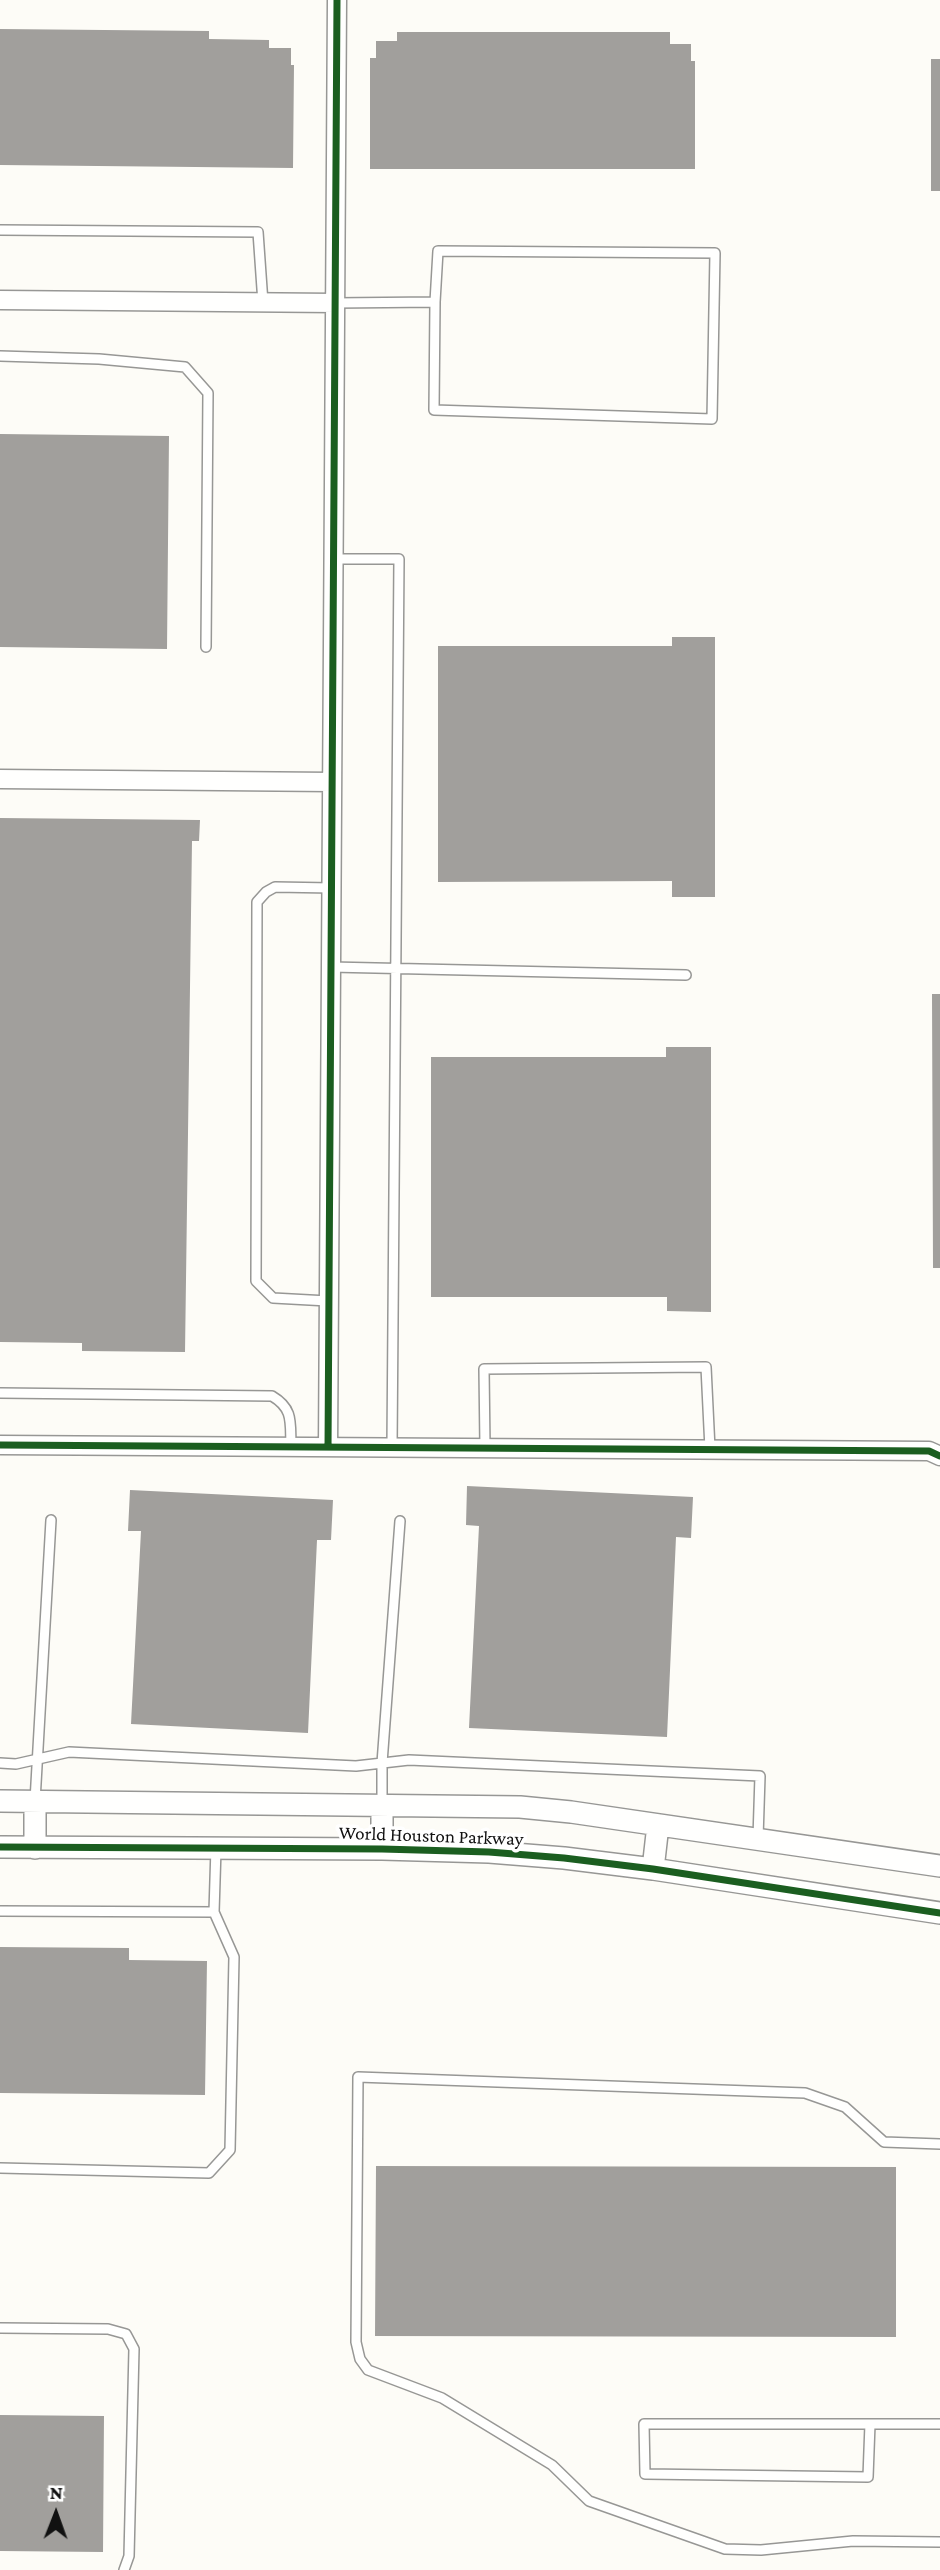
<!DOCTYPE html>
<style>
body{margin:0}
#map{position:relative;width:940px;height:2570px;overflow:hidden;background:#fdfcf7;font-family:"Crimson Pro",serif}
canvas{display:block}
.north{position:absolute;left:21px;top:2479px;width:70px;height:70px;-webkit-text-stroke:5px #fff;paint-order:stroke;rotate:1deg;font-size:19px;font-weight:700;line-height:28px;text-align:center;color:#111}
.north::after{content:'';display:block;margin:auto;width:24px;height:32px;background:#111;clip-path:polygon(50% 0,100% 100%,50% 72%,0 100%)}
</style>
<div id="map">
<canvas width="940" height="2570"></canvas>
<div class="north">N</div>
</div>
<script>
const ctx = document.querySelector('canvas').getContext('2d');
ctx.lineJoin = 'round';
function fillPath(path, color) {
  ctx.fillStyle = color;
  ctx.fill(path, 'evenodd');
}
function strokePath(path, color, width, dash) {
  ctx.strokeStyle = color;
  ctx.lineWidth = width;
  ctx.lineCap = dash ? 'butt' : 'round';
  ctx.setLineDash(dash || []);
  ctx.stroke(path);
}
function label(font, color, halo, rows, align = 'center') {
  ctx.font = font + ' "Crimson Pro",serif';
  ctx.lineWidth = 7;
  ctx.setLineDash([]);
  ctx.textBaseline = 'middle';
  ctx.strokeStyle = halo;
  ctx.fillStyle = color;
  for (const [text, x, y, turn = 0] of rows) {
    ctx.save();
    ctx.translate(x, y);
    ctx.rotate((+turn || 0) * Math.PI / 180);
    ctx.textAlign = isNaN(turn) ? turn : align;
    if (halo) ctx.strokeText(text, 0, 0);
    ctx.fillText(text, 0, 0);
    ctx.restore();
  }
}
fillPath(new Path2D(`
 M0,29L209,31V39L269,40V48H291V65H294L293,168L0,165Z
 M397,32H670V44H691V61H695V169H370V58H376V41H397Z
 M931,59H940V191H931Z
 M0,434L169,436L167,649L0,647Z
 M672,637H715V897H672V881L438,882V646H672Z
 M0,818L200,820L199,841H192L185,1352L82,1351V1343L0,1342Z
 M932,994H940V1268H933Z
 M666,1047H711V1312L667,1311V1297H431V1057H666Z
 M467,1486L693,1497L691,1538L676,1537L667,1737L469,1728L479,1526L466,1525Z
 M130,1490L333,1500L331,1540H317L308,1733L131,1724L141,1531H128Z
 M0,1947L129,1948V1960L207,1961L205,2095L0,2093Z
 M376,2166L896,2167V2337L375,2336Z
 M0,2415L104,2416L103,2552L0,2551Z`), '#a19f9c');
const service = new Path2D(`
 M0,230L258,232L263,303
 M335,303L435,302L438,251L715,253L712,419L434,410L435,302
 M0,356L99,359L185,367L208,393L206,647
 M334,559H399L392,1446
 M331,967L686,975
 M328,1301L273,1298L256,1281L257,902L266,892L275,887L332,888
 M0,1393L272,1396C294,1409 290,1423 291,1446
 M485,1447L484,1369L706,1367L710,1449
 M0,1763L16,1764L69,1752L356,1766L409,1760L760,1776L758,1838
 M35,1801L51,1520
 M382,1805V1763L400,1521
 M0,1911L214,1912
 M940,2144L884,2142L845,2107L805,2093L358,2077L356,2342L360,2359L368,2370L442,2398L552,2465L589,2501L725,2549L761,2550L853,2541L940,2542
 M0,2168L209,2173L230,2150L234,1957L214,1912L216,1848
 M0,2328L108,2329L126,2334L134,2349L129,2556L124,2570
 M870,2424L868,2477L645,2474L644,2424H940`);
const minor = new Path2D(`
 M0,300L335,303
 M0,779L332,782
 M0,1445L929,1451L940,1456
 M328,1446L337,0`);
const tertiary = new Path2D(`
 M0,1801L520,1807L571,1812L940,1866
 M35,1801V1848
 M382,1805V1849
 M0,1847L382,1849L489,1852L564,1858L653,1869L940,1913
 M653,1869L658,1825`);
strokePath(service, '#979795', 12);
strokePath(minor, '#979795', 21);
strokePath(tertiary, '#979795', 24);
strokePath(service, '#fffffe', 9);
strokePath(minor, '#fffffe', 18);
strokePath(tertiary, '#fffffe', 21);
strokePath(new Path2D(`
 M0,1445L929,1451L940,1456
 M328,1446L337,0
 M0,1847L382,1849L489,1852L564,1858L653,1869L940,1913`), '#1b5e20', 7);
label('19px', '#111', '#fff', [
 ["World Houston Parkway",431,1836,2]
]);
</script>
